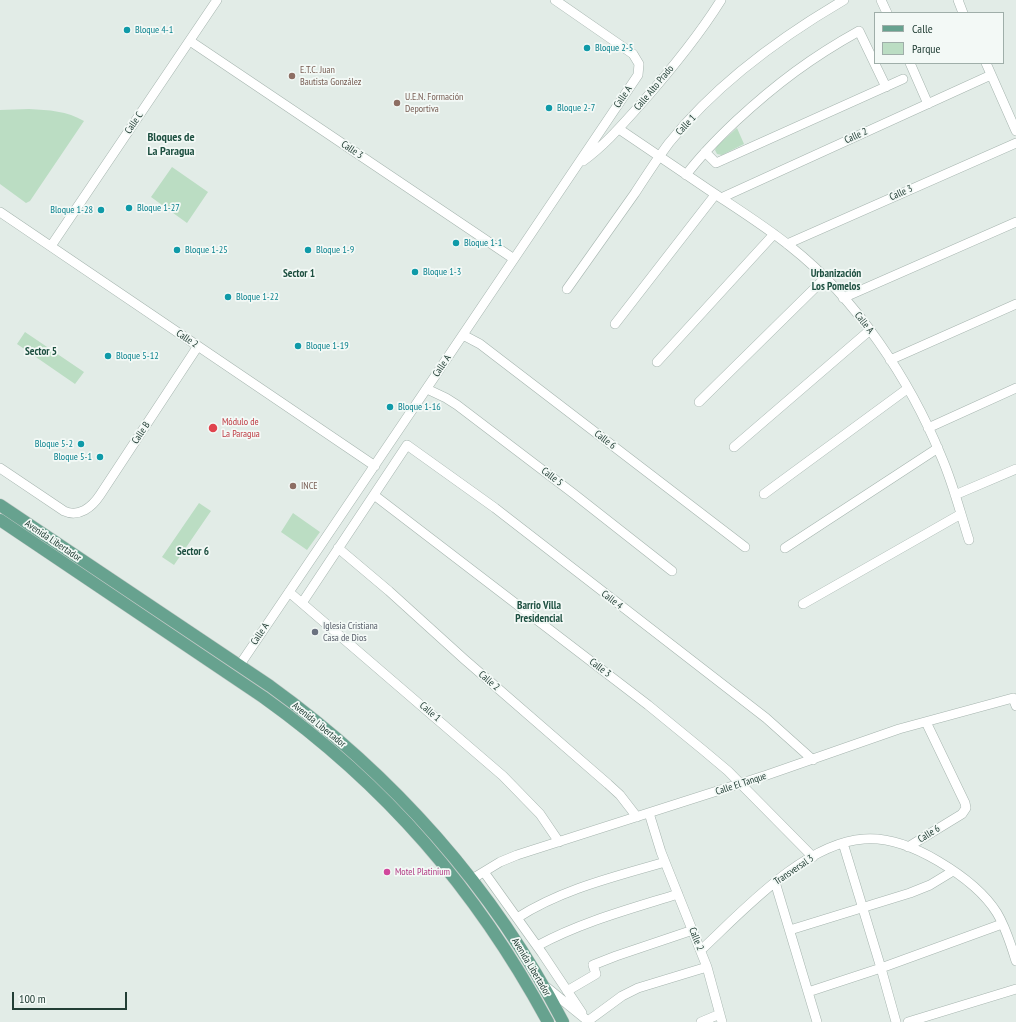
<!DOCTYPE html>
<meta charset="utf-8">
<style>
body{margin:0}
#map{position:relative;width:1016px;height:1022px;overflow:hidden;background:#e2ece7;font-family:"PT Sans Narrow",sans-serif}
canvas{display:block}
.legend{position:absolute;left:874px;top:12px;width:130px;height:52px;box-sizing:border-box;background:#f3f9f6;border:1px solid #9faea9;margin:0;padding:5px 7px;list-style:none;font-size:12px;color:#223e35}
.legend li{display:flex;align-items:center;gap:8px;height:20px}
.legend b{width:20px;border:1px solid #9faea9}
.scale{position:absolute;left:12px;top:992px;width:115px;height:18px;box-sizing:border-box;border:2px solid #223e35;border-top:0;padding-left:5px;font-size:12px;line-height:14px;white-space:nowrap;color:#223e35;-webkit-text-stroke:3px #f3f9f6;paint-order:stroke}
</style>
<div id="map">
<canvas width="1016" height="1022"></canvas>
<ul class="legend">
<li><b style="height:5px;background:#67a28f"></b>Calle</li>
<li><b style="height:11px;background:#bbddc3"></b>Parque</li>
</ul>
<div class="scale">100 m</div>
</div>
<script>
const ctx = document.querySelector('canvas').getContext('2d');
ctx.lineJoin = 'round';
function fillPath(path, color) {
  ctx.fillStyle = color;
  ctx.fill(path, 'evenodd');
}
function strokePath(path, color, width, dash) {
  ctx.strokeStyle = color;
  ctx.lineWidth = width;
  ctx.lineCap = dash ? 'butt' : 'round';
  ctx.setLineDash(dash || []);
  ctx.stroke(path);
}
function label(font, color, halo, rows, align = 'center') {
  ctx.font = font + ' "PT Sans Narrow",sans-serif';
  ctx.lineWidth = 3.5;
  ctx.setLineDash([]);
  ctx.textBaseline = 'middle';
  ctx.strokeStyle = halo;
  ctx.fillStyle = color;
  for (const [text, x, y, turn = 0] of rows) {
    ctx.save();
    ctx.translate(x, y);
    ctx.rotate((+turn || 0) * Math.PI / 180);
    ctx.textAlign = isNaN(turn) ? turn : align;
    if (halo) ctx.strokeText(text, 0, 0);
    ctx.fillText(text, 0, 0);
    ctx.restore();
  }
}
fillPath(new Path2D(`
 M29,109C49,110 67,111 84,121L30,201L26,203L0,184V110Z
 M737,128L744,144L722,155L717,154L715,150L717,146Z
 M172,167L208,192L187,223L151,197Z
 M25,332L84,372L75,384L17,344Z
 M199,503L211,511L174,565L162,557Z
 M293,513L320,532L307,550L281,532Z`), '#bbddc3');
const minor = new Path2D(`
 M881,0L887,13
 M958,0L963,13
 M190,41L514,259
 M910,63L928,104
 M986,63L1016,131
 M619,129C649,149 679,170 709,190C736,208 765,226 791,247C856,298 910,380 941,456C953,483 960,512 969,540
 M705,152L716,163L903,79
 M583,161C605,145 622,125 640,105C669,72 698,37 721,0
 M686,175C701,155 718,138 736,121C776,84 812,57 859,31L886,87
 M721,198L991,75
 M0,212L375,466
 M787,244L1016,143
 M51,246L217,0
 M567,289C590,257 612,225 635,193C646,176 657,159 669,143C716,84 779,38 844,0
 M843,298L1016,222
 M615,324L715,195
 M463,335L480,344L745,547
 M890,360L1016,304
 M657,362L774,234
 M427,389L446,398L457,405L574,494L672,571
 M699,402L825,278
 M928,428L1016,388
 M734,447L870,330
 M0,468L64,511C79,518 92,507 100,495L198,346
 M764,494L907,389
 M374,495L648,705L703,750L728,771L813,857
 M955,495L1016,469
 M338,548L389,591L464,659L608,784L620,795L637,817
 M785,548L938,448
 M289,592L503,776L540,814L559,842
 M302,603L407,445L495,508L766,718L813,760
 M803,604L961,514
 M239,666L431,382L638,75L639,64L633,54L555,0
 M649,813L661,852L707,967L722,1022
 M843,843L881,968L896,1022
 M908,847L962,814L966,808L965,803L926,722
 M484,872L542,953L582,1013
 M472,879L500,862L517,855L767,775L899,729L1013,698L1016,706
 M775,882L817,1022
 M517,918C562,889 614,877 665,862
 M790,930L910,893L930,885L953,871
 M537,946C581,922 630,909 678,894
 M701,950C742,912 804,843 864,839C890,837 916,848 938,861C960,874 984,892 997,913C1006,928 1011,945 1016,961
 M545,986L588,1021L622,996L638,988L707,967
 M567,991L596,974L593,965L616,956L693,930
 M808,992L881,968L1002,924
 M701,1022L720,1014
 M908,1022L1016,989`);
const major = new Path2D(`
 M0,505L270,686C392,774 494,888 563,1022
 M0,520L263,697C386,785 476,889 548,1022`);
strokePath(minor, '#a5b4ae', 10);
strokePath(major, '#c1c9c6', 13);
strokePath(minor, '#fff', 9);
strokePath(major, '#67a28f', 12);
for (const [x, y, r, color] of [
 [127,30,4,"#0f9aa8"],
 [587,48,4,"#0f9aa8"],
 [292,76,4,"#8d6e63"],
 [397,103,4,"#8d6e63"],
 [549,108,4,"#0f9aa8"],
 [129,208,4,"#0f9aa8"],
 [101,210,4,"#0f9aa8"],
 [456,243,4,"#0f9aa8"],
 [177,250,4,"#0f9aa8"],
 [308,250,4,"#0f9aa8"],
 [415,272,4,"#0f9aa8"],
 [228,297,4,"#0f9aa8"],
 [298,346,4,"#0f9aa8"],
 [108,356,4,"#0f9aa8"],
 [390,407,4,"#0f9aa8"],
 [213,428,5,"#e0444e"],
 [81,444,4,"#0f9aa8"],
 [100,457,4,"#0f9aa8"],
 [293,486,4,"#8d6e63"],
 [315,632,4,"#6b7280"],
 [387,872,4,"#d1479c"]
]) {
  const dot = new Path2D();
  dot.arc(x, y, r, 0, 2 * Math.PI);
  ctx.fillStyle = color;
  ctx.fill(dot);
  strokePath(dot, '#f3f9f6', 1.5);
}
label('10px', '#0d838f', '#f3f9f6', [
 ["Bloque 4-1",135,30],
 ["Bloque 2-5",595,48],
 ["Bloque 2-7",557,108],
 ["Bloque 1-27",137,208],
 ["Bloque 1-28",93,210,"right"],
 ["Bloque 1-1",464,243],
 ["Bloque 1-25",185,250],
 ["Bloque 1-9",316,250],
 ["Bloque 1-3",423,272],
 ["Bloque 1-22",236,297],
 ["Bloque 1-19",306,346],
 ["Bloque 5-12",116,356],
 ["Bloque 1-16",398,407],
 ["Bloque 5-2",73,444,"right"],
 ["Bloque 5-1",92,457,"right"]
], 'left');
label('10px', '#785e54', '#f3f9f6', [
 ["E.T.C. Juan",300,70],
 ["Bautista González",300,82],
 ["U.E.N. Formación",405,97],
 ["Deportiva",405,109],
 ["INCE",301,486]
], 'left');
label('10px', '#223e35', '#f3f9f6', [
 ["Calle Alto Prado",654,88,-50],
 ["Calle A",623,97,-56],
 ["Calle C",134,123,-56],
 ["Calle 1",686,125,-47],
 ["Calle 2",856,136,-24],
 ["Calle 3",352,150,34],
 ["Calle 3",901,193,-24],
 ["Calle A",864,323,52],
 ["Calle 2",187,339,34],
 ["Calle A",442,366,-56],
 ["Calle B",141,433,-56],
 ["Calle 6",605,440,37],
 ["Calle 5",552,477,37],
 ["Avenida Libertador",53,541,34],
 ["Calle 4",612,600,38],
 ["Calle A",260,634,-56],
 ["Calle 3",600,668,37],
 ["Calle 2",489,681,41],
 ["Calle 1",430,712,41],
 ["Avenida Libertador",319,725,39],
 ["Calle El Tanque",741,784,-18],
 ["Calle 6",929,834,-32],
 ["Transversal 3",794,870,-34],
 ["Calle 2",696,939,68],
 ["Avenida Libertador",531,967,59]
]);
label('10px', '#be3a42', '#f3f9f6', [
 ["Módulo de",222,422],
 ["La Paragua",222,434]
], 'left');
label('10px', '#5b616d', '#f3f9f6', [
 ["Iglesia Cristiana",323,626],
 ["Casa de Dios",323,638]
], 'left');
label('10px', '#b23c85', '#f3f9f6', [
 ["Motel Platinium",395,872]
], 'left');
label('bold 11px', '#1e5041', '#f3f9f6', [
 ["Sector 1",299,274],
 ["Urbanización",836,274],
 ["Los Pomelos",836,287],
 ["Sector 5",41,352],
 ["Sector 6",193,552],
 ["Barrio Villa",539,606],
 ["Presidencial",539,619]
]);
label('bold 12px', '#1e5041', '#f3f9f6', [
 ["Bloques de",171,138],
 ["La Paragua",171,152]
]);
</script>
